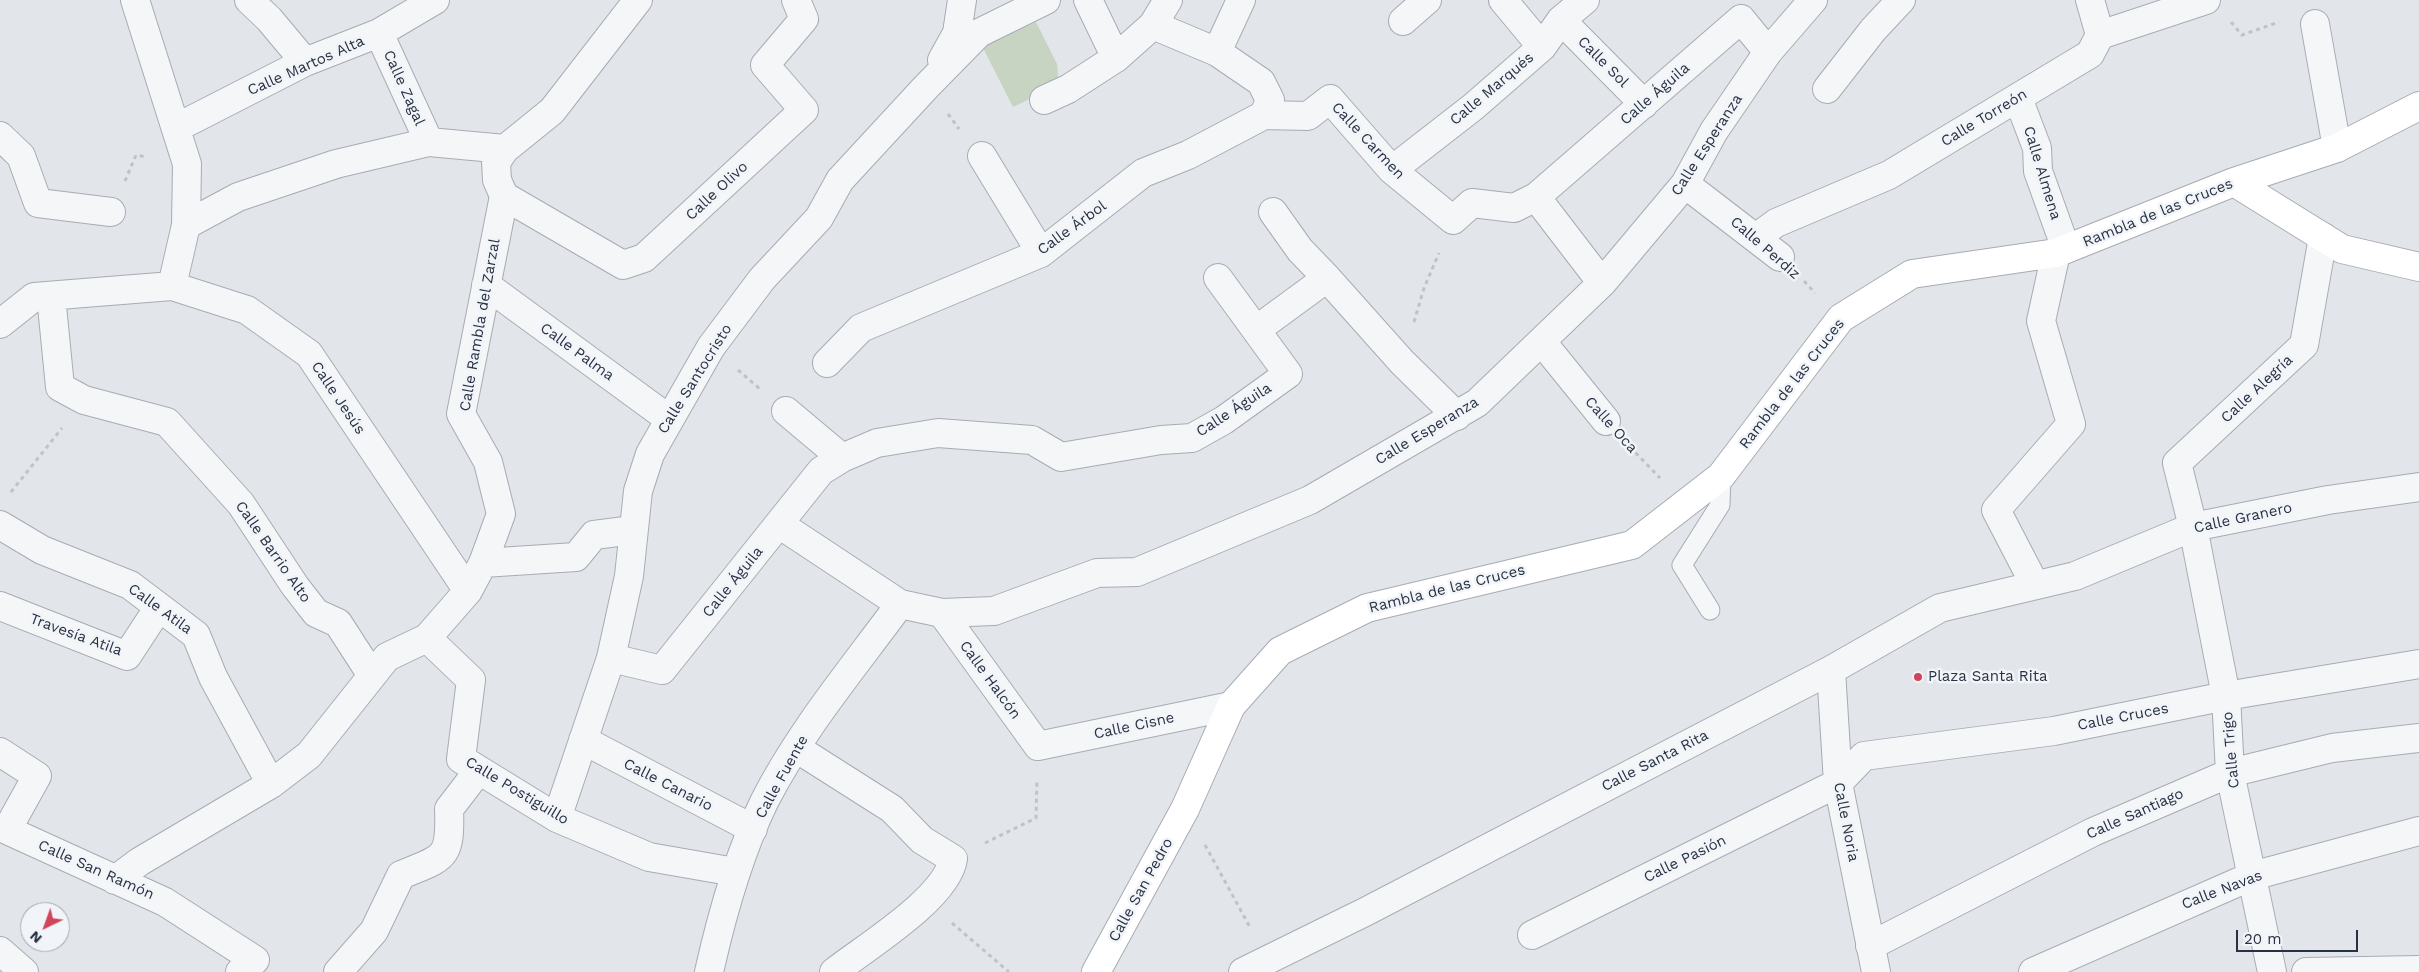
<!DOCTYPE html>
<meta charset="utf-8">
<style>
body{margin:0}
#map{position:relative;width:2419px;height:972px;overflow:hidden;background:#e2e5ea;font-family:"Work Sans",sans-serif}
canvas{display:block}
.north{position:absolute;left:20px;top:902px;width:50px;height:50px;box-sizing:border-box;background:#f1f4f8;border:1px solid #a1a6af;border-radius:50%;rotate:222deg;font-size:14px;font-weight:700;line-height:20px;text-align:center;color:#293242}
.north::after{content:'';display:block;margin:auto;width:18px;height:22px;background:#d0455a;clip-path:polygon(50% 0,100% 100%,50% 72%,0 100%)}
.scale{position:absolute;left:2236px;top:930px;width:122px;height:22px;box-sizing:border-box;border:2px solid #293242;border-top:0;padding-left:6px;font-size:15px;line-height:18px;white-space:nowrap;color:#293242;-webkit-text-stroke:4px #f1f4f8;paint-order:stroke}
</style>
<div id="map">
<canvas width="2419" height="972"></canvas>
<div class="north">N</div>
<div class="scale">20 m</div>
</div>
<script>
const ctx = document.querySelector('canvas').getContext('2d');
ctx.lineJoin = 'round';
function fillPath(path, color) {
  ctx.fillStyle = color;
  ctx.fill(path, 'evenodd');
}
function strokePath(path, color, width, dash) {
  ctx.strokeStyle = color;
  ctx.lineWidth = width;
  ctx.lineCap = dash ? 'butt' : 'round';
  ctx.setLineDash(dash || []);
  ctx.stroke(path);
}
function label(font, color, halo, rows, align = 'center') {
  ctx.font = font + ' "Work Sans",sans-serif';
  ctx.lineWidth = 5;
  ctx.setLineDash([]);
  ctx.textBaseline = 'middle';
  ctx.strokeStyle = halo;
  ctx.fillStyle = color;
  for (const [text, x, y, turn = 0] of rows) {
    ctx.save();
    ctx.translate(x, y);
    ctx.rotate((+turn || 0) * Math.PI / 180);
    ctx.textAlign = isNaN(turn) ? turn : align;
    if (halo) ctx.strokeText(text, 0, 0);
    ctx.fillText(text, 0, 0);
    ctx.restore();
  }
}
fillPath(new Path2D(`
 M1036,22L1057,64L1059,85L1013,107L982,46Z`), '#c7d4c2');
const lane = new Path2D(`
 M1710,610L1682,565L1720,505L1721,476`);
const street = new Path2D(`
 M135,0L187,164L186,225L172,286L247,310L309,354L468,591
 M249,0L269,19L305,62
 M1088,0L1116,58L1153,25L1168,0
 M1503,0L1542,47
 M2090,0L2100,35
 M1561,20L1644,104
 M1403,21L1427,0
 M2315,24L2337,148
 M1153,25L1217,52L1261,82L1270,100L1264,115L1308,116L1330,99L1392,170L1453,220L1472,203L1514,208L1536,197L1602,283
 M379,33L429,142
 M1217,52L1241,0
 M942,60L957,33L962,0
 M1827,89L1873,30L1901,0
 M2018,98L2037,148L2038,171L2066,249
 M1044,100L1068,89L1116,58
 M176,128L305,62L379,33L435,0
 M0,136L21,156L38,203L111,212
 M982,156L1041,253
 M1392,170L1473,107L1542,47L1561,20L1585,0
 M1685,184L1780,257
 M504,196L623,265L644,258L804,110L765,65L804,19L796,0
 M1536,197L1741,19L1768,52
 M1273,212L1300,250L1327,278
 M186,225L238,197L336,164L429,142L505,149
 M1757,237L1776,223L1889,175L2090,54L2100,35L2206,0
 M1218,278L1256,330
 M486,285L669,419
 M51,296L60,387L84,400L167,422L241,504L295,586L316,613L338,623L371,674
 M0,324L34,297L172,286
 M1542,342L1606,421
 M827,363L861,328L1041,253L1143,173L1188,155L1264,115
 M786,411L842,458L877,443L938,433L1032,440L1061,457L1161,440L1192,438L1224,420L1288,374L1256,330L1327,278L1402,362L1457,416
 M779,524L900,604L942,613L994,611L1097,573L1137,572L1310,500L1477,403L1602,283L1685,184L1714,131L1768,52L1813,0
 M0,525L42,550L130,585L196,635L213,677L271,784
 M483,563L576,557L594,535L633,530
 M2035,585L1996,510L2071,424L2041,321L2056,253
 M0,606L127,656L159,607
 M942,613L1038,746L1231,706
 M427,638L471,680L461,759L557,818L649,857L735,872
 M611,658L662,670L821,471L842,458
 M1831,670L1838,783L1876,972
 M583,740L753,829
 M796,748L892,809L922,840L953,859C947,898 866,947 834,972
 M0,752L37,776L7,830L165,902L255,960L240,972
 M557,818L611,658L629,576L638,491L650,454L711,347L762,279L819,218L840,180L926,87L979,33L1046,0
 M115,880L139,862L271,784L309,755L387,657L427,638L468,591L483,563L501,514L488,462L461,414L504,196L497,180L496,162L505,149L552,111L638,0
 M1532,935L1838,783L1864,756L2054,731L2226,696L2419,664
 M1870,946L2093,832L2230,773L2332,748L2419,738
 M0,951L24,972
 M338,972L374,931L401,875C444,857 451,860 449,809L479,770
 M709,972C722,914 738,856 764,802C800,731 853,668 900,604
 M1243,972L1365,912L1831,670L1940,608L2075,576L2193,527L2328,500L2419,487
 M2033,972L2252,876L2419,831
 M2272,972L2230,773L2226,696L2193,527L2177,463L2304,345L2323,237
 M2306,972L2419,970`);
const secondary = new Path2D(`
 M2234,182L2342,249L2419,267
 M1096,972L1185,809L1231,706L1280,651L1367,608L1632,545L1721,476L1841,318L1912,274L2056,253L2234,182L2337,148L2419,106`);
strokePath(lane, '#a7acb4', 21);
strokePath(street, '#a7acb4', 30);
strokePath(secondary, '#a7acb4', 30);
strokePath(new Path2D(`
 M2231,22L2242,35L2279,22
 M948,114L959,129
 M125,181L136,155L147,157
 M1804,281L1815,293
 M1414,322L1424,288L1439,253
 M738,370L760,389
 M1630,447L1660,478
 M11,492L62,428
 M985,843L1036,818L1037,779
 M1205,845L1251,929
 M952,923L1009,972`), '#bfc3c9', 3, [4, 4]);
strokePath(lane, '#f4f6f8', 19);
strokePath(street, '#f4f6f8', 28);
strokePath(secondary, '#fff', 28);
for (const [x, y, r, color] of [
 [1918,677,5,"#d0455a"]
]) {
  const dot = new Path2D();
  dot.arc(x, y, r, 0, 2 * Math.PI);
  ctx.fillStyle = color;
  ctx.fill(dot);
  strokePath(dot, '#f1f4f8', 2);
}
label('15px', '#293242', '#f1f4f8', [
 ["Calle Sol",1603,62,45],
 ["Calle Martos Alta",306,66,-24],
 ["Calle Zagal",404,88,66],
 ["Calle Marqués",1492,89,-40],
 ["Calle Águila",1655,94,-41],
 ["Calle Torreón",1984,118,-31],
 ["Calle Carmen",1368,141,47],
 ["Calle Esperanza",1707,145,-57],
 ["Calle Almena",2042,173,73],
 ["Calle Olivo",717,191,-43],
 ["Rambla de las Cruces",2158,213,-22],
 ["Calle Árbol",1072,228,-36],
 ["Calle Perdiz",1765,248,41],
 ["Calle Rambla del Zarzal",480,325,-80],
 ["Calle Palma",577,352,36],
 ["Calle Santocristo",695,379,-58],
 ["Rambla de las Cruces",1792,384,-52],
 ["Calle Alegría",2257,389,-43],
 ["Calle Jesús",338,398,56],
 ["Calle Águila",1234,410,-33],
 ["Calle Oca",1611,425,48],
 ["Calle Esperanza",1427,431,-31],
 ["Calle Granero",2243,518,-12],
 ["Calle Barrio Alto",273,552,55],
 ["Calle Águila",733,582,-51],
 ["Rambla de las Cruces",1447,589,-14],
 ["Calle Atila",160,609,36],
 ["Travesía Atila",76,635,20],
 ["Calle Halcón",990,680,54],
 ["Calle Cruces",2123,717,-11],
 ["Calle Cisne",1134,726,-12],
 ["Calle Trigo",2231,750,-95],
 ["Calle Santa Rita",1655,761,-27],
 ["Calle Fuente",782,777,-61],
 ["Calle Canario",668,785,27],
 ["Calle Postiguillo",517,791,31],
 ["Calle Santiago",2135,814,-24],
 ["Calle Noria",1846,822,79],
 ["Calle Pasión",1685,859,-26],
 ["Calle San Ramón",96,870,24],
 ["Calle San Pedro",1141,890,-61],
 ["Calle Navas",2222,890,-21]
]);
label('15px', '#293242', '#f1f4f8', [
 ["Plaza Santa Rita",1928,677]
], 'left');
</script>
